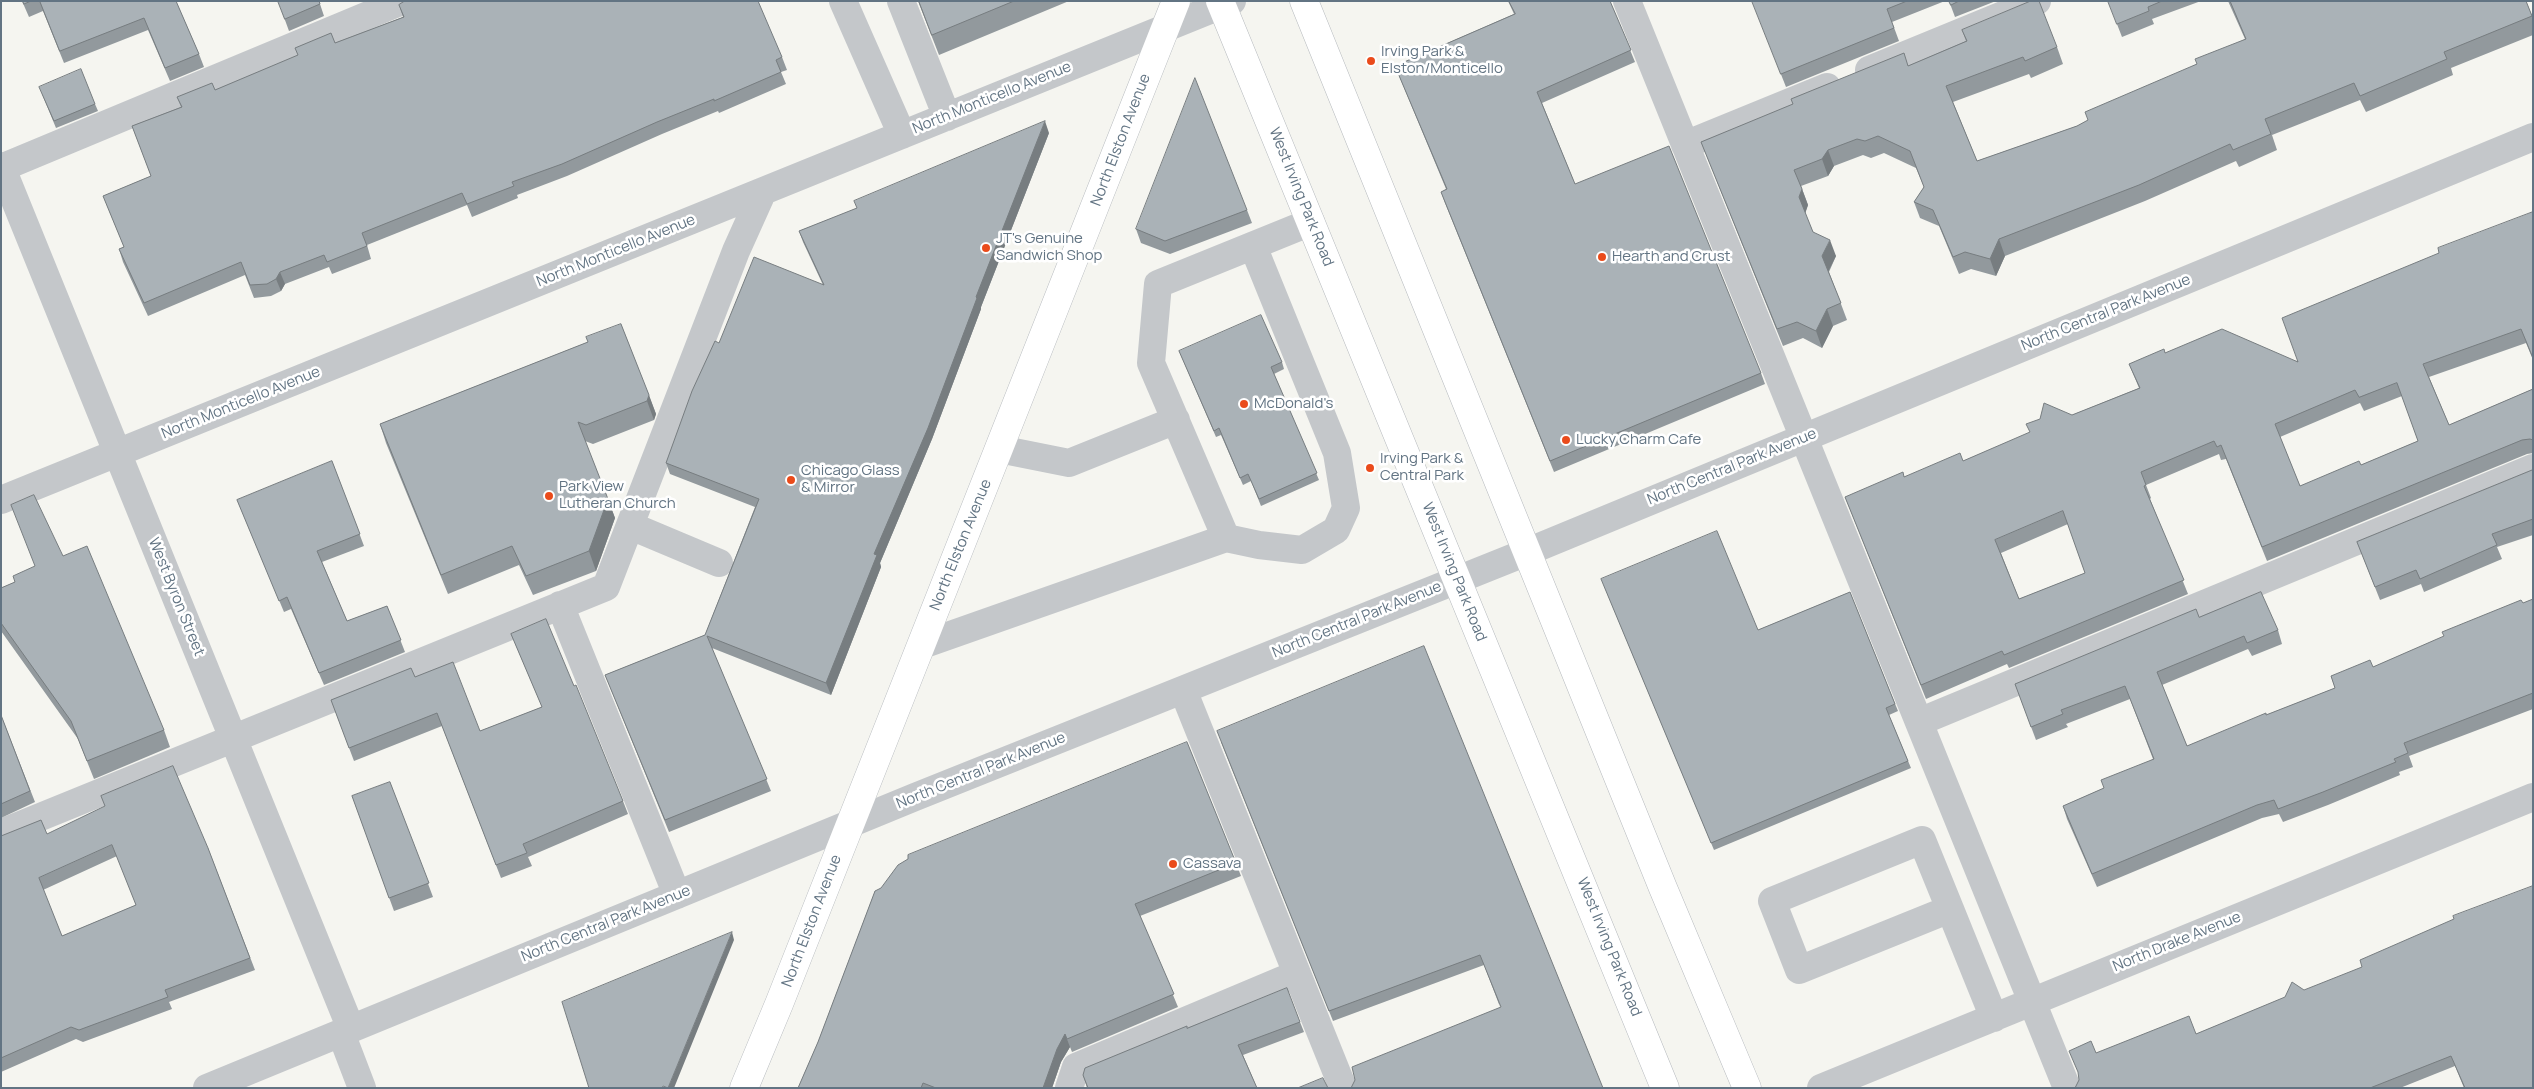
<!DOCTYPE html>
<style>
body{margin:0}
#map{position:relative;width:2534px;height:1089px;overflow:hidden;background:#f5f5f0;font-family:Manrope,sans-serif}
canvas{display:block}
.frame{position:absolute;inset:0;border:2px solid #627483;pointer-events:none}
</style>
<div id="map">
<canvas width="2534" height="1089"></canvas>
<div class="frame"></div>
</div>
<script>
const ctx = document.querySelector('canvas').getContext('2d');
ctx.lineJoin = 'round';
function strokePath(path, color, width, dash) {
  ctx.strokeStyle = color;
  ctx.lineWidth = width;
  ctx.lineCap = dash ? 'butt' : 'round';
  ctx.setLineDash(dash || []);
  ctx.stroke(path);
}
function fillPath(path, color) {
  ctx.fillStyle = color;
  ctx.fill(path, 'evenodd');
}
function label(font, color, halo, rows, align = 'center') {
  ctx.font = font + ' Manrope,sans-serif';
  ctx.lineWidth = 5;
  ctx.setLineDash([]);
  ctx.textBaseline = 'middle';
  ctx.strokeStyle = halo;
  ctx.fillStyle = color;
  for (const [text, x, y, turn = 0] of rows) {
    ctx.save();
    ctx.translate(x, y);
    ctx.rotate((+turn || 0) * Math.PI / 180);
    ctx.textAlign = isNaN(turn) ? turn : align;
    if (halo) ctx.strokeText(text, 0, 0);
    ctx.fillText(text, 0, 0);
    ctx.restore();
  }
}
const major = new Path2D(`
 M1220,1L1665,1088
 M1304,1L1663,888L1747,1088
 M744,1088L779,1004L1176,1`);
strokePath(major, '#b6babe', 29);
strokePath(new Path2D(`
 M843,1L902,135
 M901,1L947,117
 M1627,1L2067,1088
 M1869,70L2037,1
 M1685,145L1827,87
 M1,166L351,1029
 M1,168L402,1
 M999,449L1069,463L1176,420
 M1,500L1232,1
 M631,526L719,563
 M1226,538L1259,545L1302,550L1336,530L1346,508L1337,453L1253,246
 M560,605L677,895
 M922,645L1226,538L1151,363L1158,284L1311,222
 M1183,690L1343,1088
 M1919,722L2533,468
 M1,833L606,587L736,251L763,191
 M1950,909L1922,840L1772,901L1799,970L1950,909L1994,1018
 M341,1033L362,1088
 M207,1088L915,797L1527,552L2533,137
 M1069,1088L1076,1067L1297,974
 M1821,1088L2533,797`), '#c4c7ca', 28);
strokePath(major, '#fff', 28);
fillPath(new Path2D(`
 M22,1H176L199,54L204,67L170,81L148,30L64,63L43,11L29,17Z
 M278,1H319L324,16L289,31Z
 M918,1H1069L939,55Z
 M1508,1H1610L1635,62L1542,103L1575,184L1761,373L1765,384L1554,472L1445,203L1441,192L1446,189L1395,66L1514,14Z
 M1752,1H1945L1892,22L1899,41L1786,87Z
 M1949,1H1996L1955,17Z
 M2108,1H2201L2152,19L2154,24L2122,37Z
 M2228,1H2526L2533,18V35L2451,68L2453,75L2366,112L2360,100L2272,135L2277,150L2239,167L2236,161L2145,201L2005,256L1996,276L1971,269L1959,274L1939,226L1920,218L1914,202L1924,187L1916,168L1884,153L1871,158L1863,155L1834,166L1828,176L1801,186L1808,205L1805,213L1813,232L1836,256L1829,272L1847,320L1833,326L1822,348L1803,338L1783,346L1701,142L1908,66L1966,41L1962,30L2057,47L2063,64L2031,78L2029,74L1953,102L1977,161L2077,126L2245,39Z
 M399,5L782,57L787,70L781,72L786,84L719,113L718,111L662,134L567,176L517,195L518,198L472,217L467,205L367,245L371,259L332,274L329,267L285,284L281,291L271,296L254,298L245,275L148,316L123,262L119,249L124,247L103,196L151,176L132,126L181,107L177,97L215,90L335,43L403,17Z
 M42,94L95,104L98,111L56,128Z
 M1049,133L981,307V309L932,439L880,563L881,567L831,695L712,648L771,791L669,832L605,675L705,635L755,507L670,474L666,463L719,343L823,285L803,242L799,231Z
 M1247,210L1252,223L1170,254L1141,243L1136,229Z
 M2533,212V360L2526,343L2429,377L2449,425L2533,389V453L2527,454L2267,561L2226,459L2221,460L2219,454L2146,485L2151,498L2150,499L2188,594L2009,668L2007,664L1926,699L1845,497L1904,477L1963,461L2072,415L2139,388L2129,364L2165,353L2298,361L2439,253ZM2402,396L2418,441L2361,465L2300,486L2280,437L2360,403L2364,411ZM2068,524L2085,573L2019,599L2001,553Z
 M621,324L656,414L654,420L593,444L585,441L615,518L596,571L533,595L519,565L448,594L386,443L380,424L588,342Z
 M1179,351L1282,362L1284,369L1274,374L1319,480L1261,506L1251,481L1243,485L1221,435L1216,437Z
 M332,461L364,546L322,562L347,621L387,606L405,652L324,685L291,609L284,612L237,500Z
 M2533,470V535L2497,547L2502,559L2424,592L2421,584L2380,600L2357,542Z
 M63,556L164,730L170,747L94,779L78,739L1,631V588L15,582Z
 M1604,586L1758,630L1850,592L1898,711L1889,715L1911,768L1714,850Z
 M2533,599V709L2409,756L2413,767L2399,772L2400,775L2328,805L2283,822L2279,814L2262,818L2097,887L2067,819L2063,806L2104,788L2153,759L2130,699L2066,724L2068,727L2036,740L2015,684L2199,617L2278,630L2282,644L2252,656L2248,649L2162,685L2187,746L2335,688L2331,676L2373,667Z
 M511,634L623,801L628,814L528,857L532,866L501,878L442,726L354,761L331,700L415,677L480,731L542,707Z
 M1424,646L1500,1007L1484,965L1333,1021L1221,742Z
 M1,715L35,802L1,818Z
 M390,782L433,897L394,911L352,796Z
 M47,834L208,848L255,970L169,1002L172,1009L83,1042L76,1039L1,1072V836ZM117,856L136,905L62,936L43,890Z
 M1236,863L1241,876L1140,916L1178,1007L1072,1052L1070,1047L1061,1062L1052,1088H798L818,1042L875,891Z
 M2304,990L2533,1088H2464L2455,1066L2400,1088H2075L2096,1053L2196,1034Z
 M1300,1022L1304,1032L1243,1055L1257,1088H1087L1083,1075L1187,1028Z`), '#92999d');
fillPath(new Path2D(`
 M1045,121L1049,133L981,307V309L932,439L880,563L881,567L831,695L826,683L874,554Z
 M1828,150L1834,166L1828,176L1822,159Z
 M1802,189L1808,205L1805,214L1799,197Z
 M1999,239L2005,256L1996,276L1990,259Z
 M1830,240L1836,256L1828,272L1822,256Z
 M280,272L285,284L281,291L276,279Z
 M1827,309L1833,326L1822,348L1816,331Z
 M649,395L656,414L654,420L647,401Z
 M608,499L615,518L596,571L589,551Z
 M732,932L734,940L674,1088H668Z
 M1065,1034L1070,1047L1061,1062L1052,1088H1043L1057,1049Z`), '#777d80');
const building = new Path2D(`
 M23,1H31L24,4Z
 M40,1H176L199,54L165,68L144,18L60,51Z
 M278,1H319L320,4L285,19Z
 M405,1H758L782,57L776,60L781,72L714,101V99L657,122L562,164L512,182L514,186L467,204L462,193L362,233L367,246L327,262L324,255L280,272L276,279L267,284L250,285L241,262L144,303L119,249L124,247L103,196L151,176L132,126L182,107L177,97L212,83L215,90L298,55L295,48L331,33L335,43L404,17L399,5Z
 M919,1H1014L932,35Z
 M1509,1H1610L1631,50L1537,92L1575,184L1669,146L1761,373L1550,461L1441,192L1447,189L1395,66L1515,14Z
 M1752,1H1907L1887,9L1894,28L1781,74Z
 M1949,1H1959L1951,5Z
 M2031,1H2039L2057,47L2025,61L2023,57L1946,86L1977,161L2077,126L2088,120L2085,112L2197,64L2195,59L2246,39L2230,1H2526L2532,16L2444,52L2447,59L2360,96L2354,83L2265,119L2271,134L2233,150L2230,144L2139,185L1999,239L1990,259L1965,252L1953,257L1933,210L1914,202L1924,187L1910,151L1878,136L1865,141L1857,139L1828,150L1822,159L1794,170L1802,189L1799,197L1813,232L1830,240L1822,256L1841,303L1827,309L1816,331L1797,322L1777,329L1701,142L1793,104L1791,99L1904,53L1908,66L1967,41L1962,30Z
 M2108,1H2162L2148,7L2149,11L2117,24Z
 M81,69L95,104L54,121L39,87Z
 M1195,78L1247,210L1165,241L1136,229Z
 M1045,121L976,297L977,298L928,428L874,554L877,555L826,683L707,636L767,779L665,820L605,675L705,635L759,499L666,463L692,391L715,341L719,343L754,257L824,285L799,231L857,208L854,201Z
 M2533,212V358L2521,329L2423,364L2449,425L2533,389V440L2530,439L2522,440L2262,547L2221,445L2217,447L2214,441L2141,472L2146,485L2144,486L2184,580L2004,655L2002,651L1921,685L1845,497L1903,472L1904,477L1960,453L1963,461L2030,432L2026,424L2040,419L2044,403L2072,415L2140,388L2129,364L2164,349L2165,353L2222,329L2298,362L2282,318L2439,253L2438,248ZM2397,383L2418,441L2361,465L2359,461L2300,486L2275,424L2355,390L2359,397ZM2063,511L2085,573L2019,599L1995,540Z
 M1261,315L1282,362L1271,367L1317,473L1259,499L1248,474L1240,478L1219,428L1214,431L1179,351Z
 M621,324L649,395L647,401L586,425L578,422L608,499L589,551L526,576L512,546L441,575L380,424L588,342L586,337Z
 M332,461L360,534L317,551L347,621L387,606L401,640L319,673L287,597L279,601L237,500Z
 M2533,470V519L2492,534L2497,545L2420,579L2416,570L2375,587L2357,542Z
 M34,495L63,556L87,546L164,730L87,761L71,721L1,623V588L15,582L13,576L35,566L11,505Z
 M1717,531L1758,630L1850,592L1895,704L1886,708L1908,761L1711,843L1601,579Z
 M2261,592L2278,630L2247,643L2244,636L2157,672L2187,746L2266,713V715L2335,688L2331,676L2370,660L2373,667L2444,636L2442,632L2521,600L2523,603L2533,599V693L2404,743L2408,753L2394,759L2396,762L2323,792L2278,809L2274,800L2257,805L2092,874L2063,806L2104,788L2101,780L2154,759L2125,686L2061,710L2063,714L2031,727L2015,684L2196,609L2199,617Z
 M546,619L574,686L576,685L623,801L523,844L527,853L496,865L437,713L349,748L331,700L411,668L415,677L453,662L480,731L542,707L511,634Z
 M1424,646L1603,1088H1351L1355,1080L1352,1067L1501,1007L1480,955L1329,1011L1217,731Z
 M1,715L30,791L1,804Z
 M1187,742L1236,863L1135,904L1174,994L1067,1039L1065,1034L1057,1049L1043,1088H936L923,1083L921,1088H798L818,1042L875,891L881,888L898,865L908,859V855Z
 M173,766L208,848L250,958L165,990L168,997L79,1030L71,1027L1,1058V836L41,820L47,834L105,806L101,796ZM112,845L136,905L62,936L39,878Z
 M390,782L429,883L389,898L352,796Z
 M2533,886V1088H2465L2451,1056L2370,1088H2075L2079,1080L2078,1072L2069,1051L2091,1041L2096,1053L2189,1016L2196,1034L2285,997L2292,982L2304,990L2362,967L2360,960L2454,919L2453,916Z
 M732,932L668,1088L663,1086L662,1088H589L562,1002Z
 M1287,988L1300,1022L1238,1045L1257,1088H1088L1083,1075L1085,1068L1187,1026V1028Z
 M1323,1078L1328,1088H1298Z`);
fillPath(building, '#aab2b7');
strokePath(building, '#777d80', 1);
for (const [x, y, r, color] of [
 [1371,61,5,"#ea4b1b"],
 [986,248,5,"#ea4b1b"],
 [1602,257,5,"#ea4b1b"],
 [1244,404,5,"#ea4b1b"],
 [1566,440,5,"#ea4b1b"],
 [1370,468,5,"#ea4b1b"],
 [791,480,5,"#ea4b1b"],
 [549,496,5,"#ea4b1b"],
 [1173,864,5,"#ea4b1b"]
]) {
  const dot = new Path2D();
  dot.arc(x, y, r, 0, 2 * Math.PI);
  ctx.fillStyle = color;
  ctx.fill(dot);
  strokePath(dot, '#fff', 2);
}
label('15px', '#627483', '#fff', [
 ["Irving Park &",1381,52],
 ["Elston/Monticello",1381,69],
 ["JT's Genuine",996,239],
 ["Sandwich Shop",996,256],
 ["Hearth and Crust",1612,257],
 ["McDonald's",1254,404],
 ["Lucky Charm Cafe",1576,440],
 ["Irving Park &",1380,459],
 ["Central Park",1380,476],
 ["Chicago Glass",801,471],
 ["& Mirror",801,488],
 ["Park View",559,487],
 ["Lutheran Church",559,504],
 ["Cassava",1183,864]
], 'left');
label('15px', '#627483', '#fff', [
 ["North Monticello Avenue",992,98,-22],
 ["North Elston Avenue",1121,140,-69],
 ["West Irving Park Road",1301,197,68],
 ["North Monticello Avenue",616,251,-22],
 ["North Central Park Avenue",2106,313,-22],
 ["North Monticello Avenue",241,403,-22],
 ["North Central Park Avenue",1732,467,-22],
 ["North Elston Avenue",961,545,-68],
 ["West Irving Park Road",1454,572,68],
 ["West Byron Street",176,597,68],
 ["North Central Park Avenue",1357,620,-22],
 ["North Central Park Avenue",981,771,-22],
 ["North Elston Avenue",812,921,-69],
 ["North Central Park Avenue",606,924,-22],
 ["North Drake Avenue",2177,942,-22],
 ["West Irving Park Road",1609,947,68]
]);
</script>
